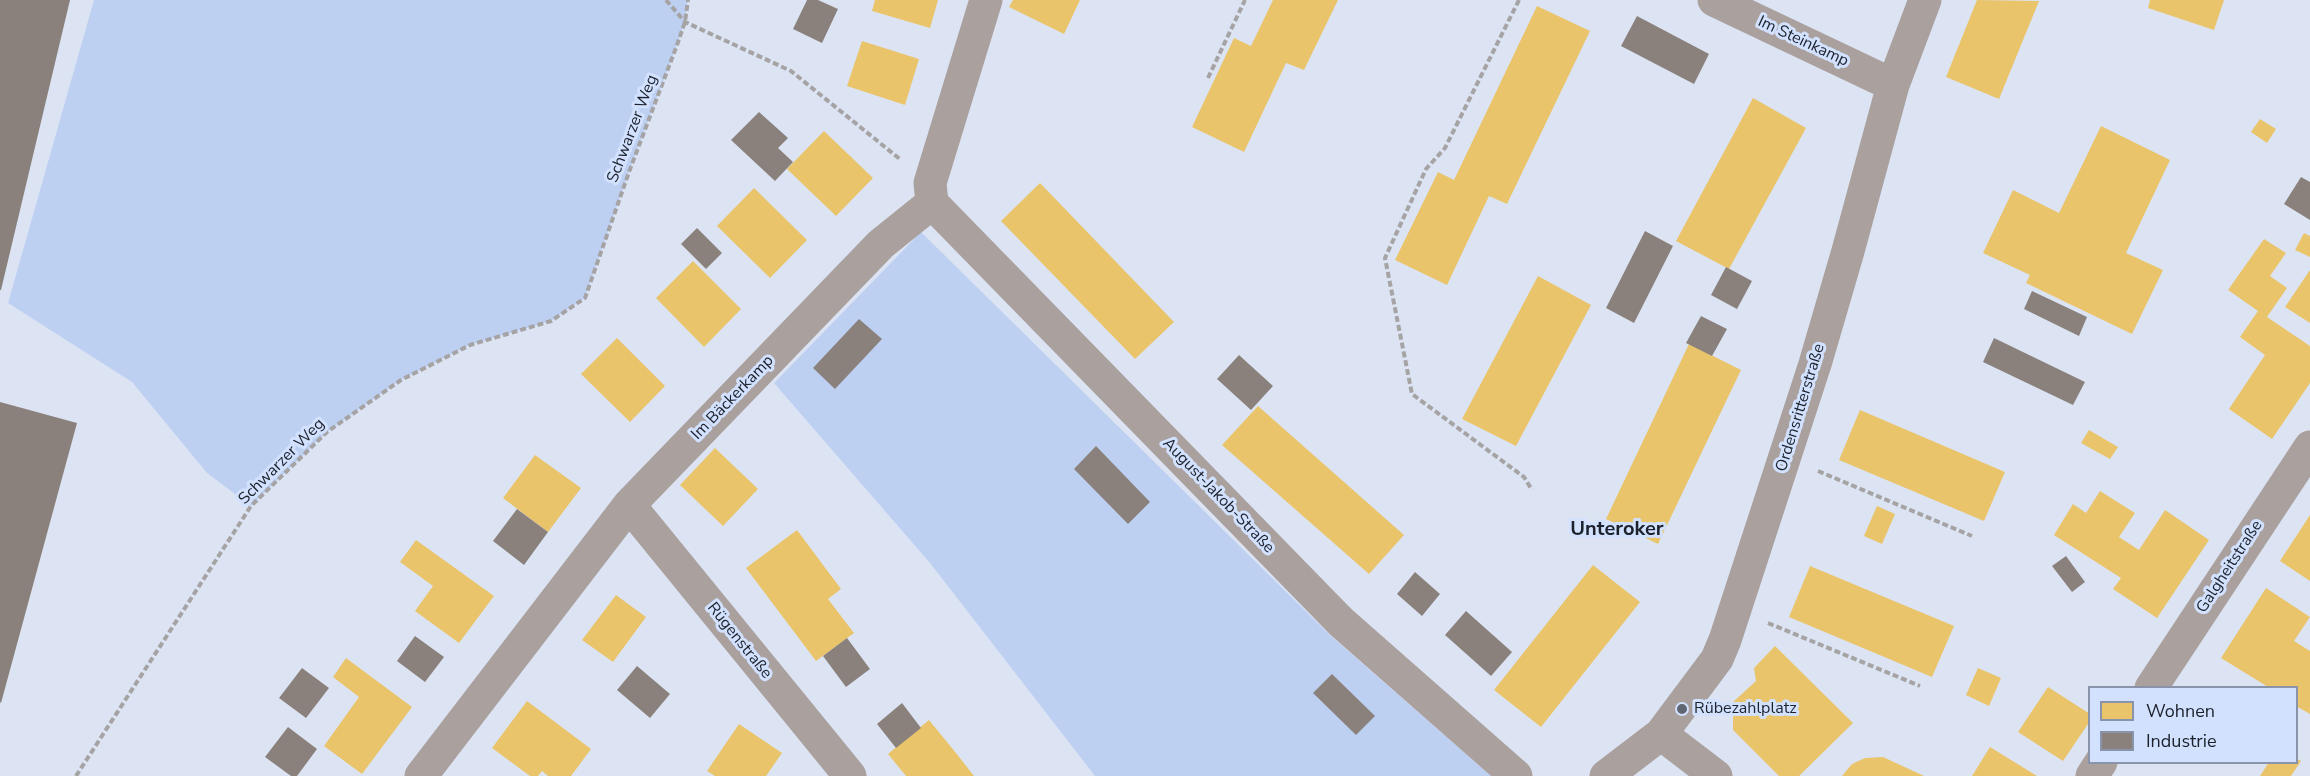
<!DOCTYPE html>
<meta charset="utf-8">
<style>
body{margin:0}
#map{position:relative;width:2310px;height:776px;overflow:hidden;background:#dce4f4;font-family:"Nunito Sans",sans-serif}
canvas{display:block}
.legend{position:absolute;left:2088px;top:686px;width:210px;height:78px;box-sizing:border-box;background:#d2e1fe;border:2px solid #8994aa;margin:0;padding:8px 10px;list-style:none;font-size:18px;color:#1c212b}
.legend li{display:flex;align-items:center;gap:12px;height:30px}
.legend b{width:30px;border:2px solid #8994aa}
</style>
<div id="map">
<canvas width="2310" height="776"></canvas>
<ul class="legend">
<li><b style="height:16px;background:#e9c46a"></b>Wohnen</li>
<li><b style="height:16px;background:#8a817c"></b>Industrie</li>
</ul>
</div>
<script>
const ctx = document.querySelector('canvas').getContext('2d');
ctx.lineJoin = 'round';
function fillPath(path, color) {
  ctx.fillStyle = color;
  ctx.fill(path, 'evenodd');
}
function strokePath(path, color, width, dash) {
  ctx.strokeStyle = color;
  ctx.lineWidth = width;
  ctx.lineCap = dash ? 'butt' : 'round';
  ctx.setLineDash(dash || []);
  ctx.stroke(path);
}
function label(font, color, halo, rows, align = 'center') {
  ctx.font = font + ' "Nunito Sans",sans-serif';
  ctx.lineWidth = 6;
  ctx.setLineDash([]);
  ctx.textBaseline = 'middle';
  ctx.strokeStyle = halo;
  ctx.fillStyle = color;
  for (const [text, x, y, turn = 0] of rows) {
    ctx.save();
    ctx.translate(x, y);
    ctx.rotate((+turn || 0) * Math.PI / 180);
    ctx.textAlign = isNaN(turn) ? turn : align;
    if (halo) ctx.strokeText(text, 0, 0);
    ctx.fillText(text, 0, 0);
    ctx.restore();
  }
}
fillPath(new Path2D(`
 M94,0H688L685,22L677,45L629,172L585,298L551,321L470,345L401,380L327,432L251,506L207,473L132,382L8,303Z
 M921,232L1331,636L1491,776H1095L930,563L774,383Z`), '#bed0f2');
fillPath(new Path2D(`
 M875,0H938L930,28L872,11Z
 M1013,0H1080L1064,34L1009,7Z
 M1273,0H1338L1304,70L1286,63L1244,152L1192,127L1234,38L1251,46Z
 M1977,0L2039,1L1999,99L1946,77Z
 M2150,0H2224L2214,30L2148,8Z
 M1537,6L1590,31L1507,204L1489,196L1447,285L1395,260L1438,172L1454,180Z
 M862,41L919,59L905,105L847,86Z
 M1753,98L1806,128L1729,269L1676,241Z
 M2260,119L2276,129L2267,143L2251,132Z
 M2101,126L2170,160L2126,253L2163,270L2132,334L2026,283L2030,275L1983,253L2013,190L2059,213Z
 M824,131L873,178L836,216L787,169Z
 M1040,183L1174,322L1135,359L1001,221Z
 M754,188L807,240L770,278L717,226Z
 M2304,233L2310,236V257L2295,250Z
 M2264,239L2286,253L2270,276L2287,288L2267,317L2310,346V383L2272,439L2229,409L2265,355L2240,337L2258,311L2228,290Z
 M693,261L741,309L704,347L656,298Z
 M2310,270V323L2285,307Z
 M1538,276L1591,305L1516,446L1462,419Z
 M617,338L665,386L630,422L581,374Z
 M1689,344L1741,370L1658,544L1606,519Z
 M1258,406L1404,535L1369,574L1222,445Z
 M1860,410L2005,472L1984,521L1839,460Z
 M2089,430L2118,447L2110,459L2081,443Z
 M715,448L758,489L723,526L680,485Z
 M535,455L581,488L548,532L503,498Z
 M2100,491L2135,513L2119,537L2139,550L2165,510L2209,540L2157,618L2113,589L2121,578L2054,535L2073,504L2086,513Z
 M1877,506L1895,514L1882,544L1864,536Z
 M2310,515V581L2280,561Z
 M797,530L841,589L828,599L854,633L816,661L746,568Z
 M416,540L494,596L459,643L415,611L433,586L400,562Z
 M1593,565L1640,602L1541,727L1494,690Z
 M1810,566L1954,626L1932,677L1789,617Z
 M2266,588L2310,617L2294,641L2310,651V714L2296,706V687H2268L2221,658Z
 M616,595L646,617L613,662L582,640Z
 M1775,646L1853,723L1799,776H1779L1733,730V702L1756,681L1754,668Z
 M346,658L412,707L362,774L324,746L359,697L333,677Z
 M1978,668L2001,678L1989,706L1966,695Z
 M2048,687L2090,714V721L2063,761L2018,732Z
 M527,701L591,749L571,776H548L542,771L538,776H530L492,748Z
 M929,720L956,753L974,776H906L888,754Z
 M739,724L782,753L766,776H715L707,771Z
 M1990,747L2037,776H1972Z
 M1883,757L1924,776H1842L1852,764L1865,758Z
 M2296,758L2301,761L2291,776H2260L2269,762H2296Z`), '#e9c46a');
fillPath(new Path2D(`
 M0,0H70L1,290H0Z
 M807,0H818L838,9L822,43L793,29Z
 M1637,16L1709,54L1694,84L1621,46Z
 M759,112L788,138L778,148L793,162L775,181L731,140Z
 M2301,177L2310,182V220L2284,204Z
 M697,228L722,253L706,269L681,244Z
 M1645,231L1673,246L1634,323L1606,308Z
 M1726,267L1752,281L1737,309L1711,295Z
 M2032,291L2087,317L2079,336L2024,309Z
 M1701,316L1727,329L1712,356L1686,343Z
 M859,319L882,339L835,389L813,368Z
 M1994,338L2085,382L2073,405L1983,362Z
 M1239,355L1273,386L1251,410L1217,379Z
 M0,402L77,423L1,703L0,702Z
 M1096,446L1150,502L1128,524L1074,469Z
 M517,509L548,532L524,565L493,541Z
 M2066,556L2085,582L2072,592L2052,566Z
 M1415,572L1440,594L1422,616L1397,594Z
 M1466,611L1512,652L1491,676L1445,635Z
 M415,636L444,657L425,682L397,661Z
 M847,638L870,669L846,687L823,656Z
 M637,666L670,694L650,718L617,690Z
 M302,668L329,688L306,718L279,698Z
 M1332,674L1375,716L1356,735L1313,693Z
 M902,703L921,728L896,748L877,724Z
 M288,727L317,749L297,776H291L265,757Z`), '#8a817c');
strokePath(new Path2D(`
 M666,0L685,22L791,71L901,160
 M1519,0L1445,148L1426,169L1385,258L1412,394L1524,477L1532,490
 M1208,78L1245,0
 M1818,471L1972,536
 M1768,623L1920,686
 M76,776L251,506L327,432L401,380L470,345L551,321L585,298L629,172L677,45L685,22L688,0`), '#a6a3a4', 4, [6, 3]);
strokePath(new Path2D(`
 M1714,0L1893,85
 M932,203L1341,622L1516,776
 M932,203L930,183L986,0
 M629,505L850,776
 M2151,688L2310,447
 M1661,734L1716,776
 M421,776L629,505L881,244L932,203
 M1606,776L1661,734L1717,659L1725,640L1815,364L1848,251L1893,85L1925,0
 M2092,776L2101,762`), '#aaa09e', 33);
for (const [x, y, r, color] of [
 [1682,709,6,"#5f6571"]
]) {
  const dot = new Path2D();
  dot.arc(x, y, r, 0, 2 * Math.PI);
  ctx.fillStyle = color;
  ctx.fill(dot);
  strokePath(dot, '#d2e1fe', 2);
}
label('16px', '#1c212b', '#d2e1fe', [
 ["Im Steinkamp",1803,42,25],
 ["Schwarzer Weg",633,129,-69],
 ["Im Bäckerkamp",733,398,-46],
 ["Ordensritterstraße",1801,408,-73],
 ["Schwarzer Weg",282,462,-45],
 ["August-Jakob-Straße",1218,496,46],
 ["Galgheitstraße",2230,567,-57],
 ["Rügenstraße",739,641,51]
]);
label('16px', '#1c212b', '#d2e1fe', [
 ["Rübezahlplatz",1694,709]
], 'left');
label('bold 20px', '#1c212b', '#d2e1fe', [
 ["Unteroker",1617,530]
]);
</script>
